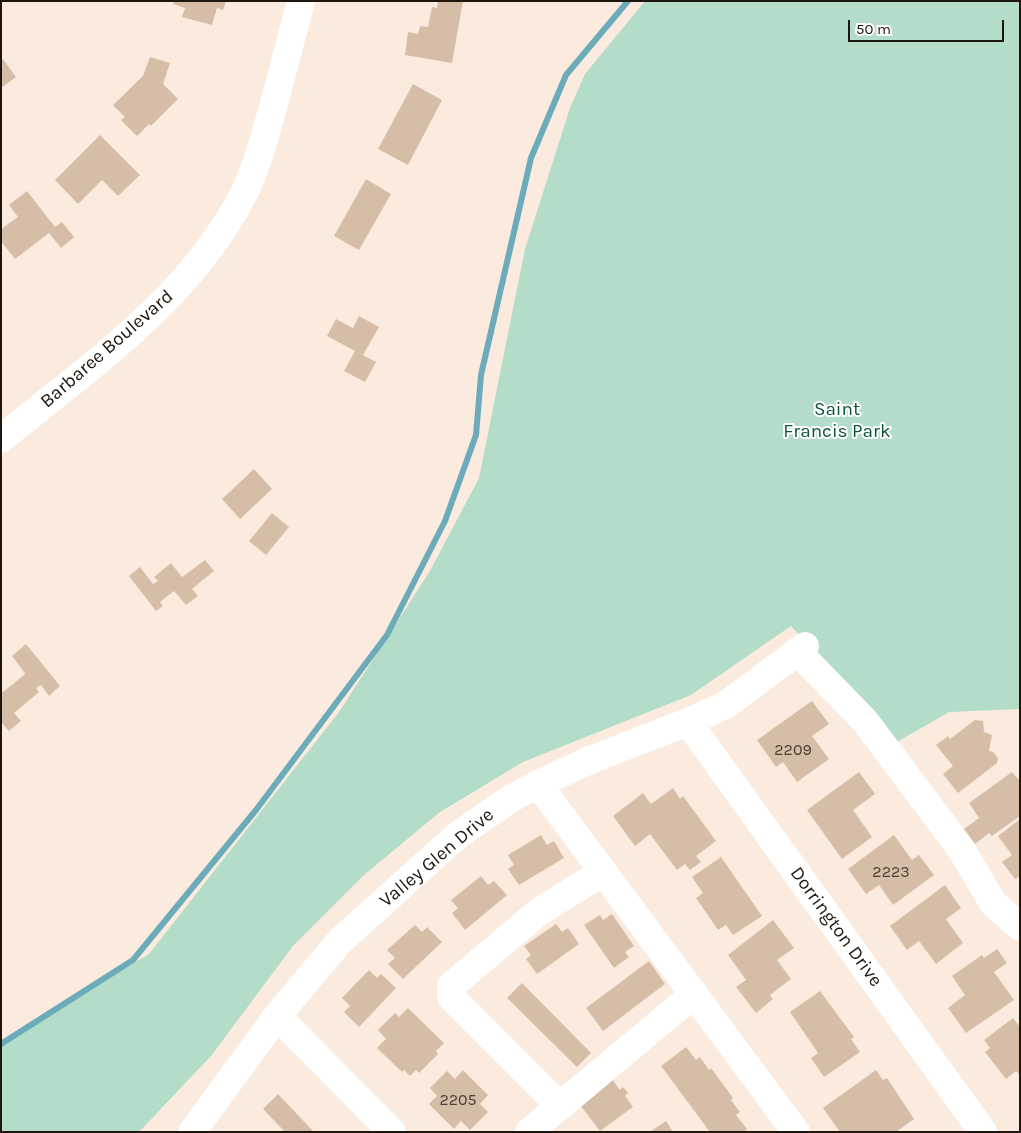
<!DOCTYPE html>
<style>
body{margin:0}
#map{position:relative;width:1021px;height:1133px;overflow:hidden;background:#fbebde;font-family:Karla,sans-serif}
canvas{display:block}
.frame{position:absolute;inset:0;border:2px solid #1f160e;pointer-events:none}
.scale{position:absolute;left:848px;top:20px;width:156px;height:22px;box-sizing:border-box;border:2px solid #1f160e;border-top:0;padding-left:6px;font-size:15px;line-height:18px;white-space:nowrap;color:#1f160e;-webkit-text-stroke:4px #fff;paint-order:stroke}
</style>
<div id="map">
<canvas width="1021" height="1133"></canvas>
<div class="frame"></div>
<div class="scale">50 m</div>
</div>
<script>
const ctx = document.querySelector('canvas').getContext('2d');
ctx.lineJoin = 'round';
function fillPath(path, color) {
  ctx.fillStyle = color;
  ctx.fill(path, 'evenodd');
}
function strokePath(path, color, width, dash) {
  ctx.strokeStyle = color;
  ctx.lineWidth = width;
  ctx.lineCap = dash ? 'butt' : 'round';
  ctx.setLineDash(dash || []);
  ctx.stroke(path);
}
function label(font, color, halo, rows, align = 'center') {
  ctx.font = font + ' Karla,sans-serif';
  ctx.lineWidth = 4;
  ctx.setLineDash([]);
  ctx.textBaseline = 'middle';
  ctx.strokeStyle = halo;
  ctx.fillStyle = color;
  for (const [text, x, y, turn = 0] of rows) {
    ctx.save();
    ctx.translate(x, y);
    ctx.rotate((+turn || 0) * Math.PI / 180);
    ctx.textAlign = isNaN(turn) ? turn : align;
    if (halo) ctx.strokeText(text, 0, 0);
    ctx.fillText(text, 0, 0);
    ctx.restore();
  }
}
fillPath(new Path2D(`
 M645,1H1020V709L949,712L897,742L791,626L691,695L523,762L440,812L364,875L293,946L211,1056L139,1132H1V1042L149,954L339,712L430,571L479,478L525,249L570,108L585,74Z`), '#b3dcc9');
strokePath(new Path2D(`
 M1,1044L133,960L256,810L387,635L445,521L476,435L481,375L531,158L566,75L628,1`), '#6cacba', 6);
fillPath(new Path2D(`
 M174,1H226L223,10L217,8L212,25L182,17L185,8L173,4Z
 M438,1H463L452,63L405,55L408,32L418,34L420,26L428,27L432,7L437,8Z
 M150,57L170,63L163,84L178,99L151,126L149,124L137,136L121,120L125,117L113,105L143,76Z
 M3,59L16,77L1,88V60Z
 M413,84L442,100L408,165L378,149Z
 M100,135L140,175L118,196L102,180L78,204L55,180Z
 M366,179L391,194L359,250L334,236Z
 M27,191L55,227L62,222L74,237L61,248L49,233L15,259L1,241V229L18,217L9,205Z
 M359,316L379,327L363,355L376,362L365,382L344,371L355,351L327,336L336,319L353,328Z
 M254,469L272,489L240,519L222,499Z
 M272,513L289,527L266,555L249,541Z
 M205,560L214,571L192,589L198,596L186,605L174,591L160,602L163,606L156,611L129,576L140,567L153,584L158,581L154,577L171,563L182,577Z
 M26,644L60,686L49,696L41,685L36,688L39,692L14,713L21,721L9,731L1,722V690L3,692L24,675L25,673L12,656Z
 M812,701L829,724L812,736L829,759L797,782L783,762L776,767L757,740Z
 M975,720L983,721L984,732L992,735L989,751L993,752L998,758L997,763L958,793L943,774L953,766L936,745L948,736L950,739Z
 M859,772L875,794L853,810L872,837L842,859L807,810Z
 M1012,772L1020,781V816L992,836L989,833L975,844L964,829L979,818L969,803Z
 M673,788L680,799L683,796L716,841L696,856L701,862L690,870L685,864L677,870L650,834L635,846L613,816L643,793L651,804Z
 M1020,819V876L1015,879L1002,862L1012,855L998,836Z
 M541,835L547,845L554,841L564,858L519,885L508,869L514,865L508,855Z
 M894,835L912,860L919,855L934,875L893,905L879,885L866,894L848,869Z
 M721,857L762,916L733,935L726,925L718,930L696,898L703,893L692,877Z
 M481,876L488,885L494,881L507,895L465,930L452,913L458,908L451,900Z
 M945,885L961,908L946,919L963,943L936,964L919,941L907,950L890,926Z
 M612,914L634,946L625,952L629,957L614,968L584,925L600,915L603,920Z
 M773,920L794,948L777,960L791,979L770,995L773,999L756,1013L736,987L746,980L728,955Z
 M556,924L562,932L568,928L579,944L537,974L526,959L531,955L524,946Z
 M415,925L422,932L427,927L442,942L403,979L388,964L395,958L387,950Z
 M997,949L1007,963L994,972L1014,1000L966,1033L948,1008L965,995L952,976L982,955L984,958Z
 M649,961L665,984L603,1031L586,1008Z
 M369,970L377,978L381,974L396,988L359,1027L344,1012L350,1006L342,998Z
 M522,983L591,1053L577,1067L507,998Z
 M820,991L854,1037L851,1039L860,1052L824,1077L811,1058L818,1053L790,1012Z
 M408,1008L444,1043L436,1051L438,1054L419,1073L416,1070L410,1076L404,1070L402,1072L377,1048L386,1039L378,1030L395,1013L399,1017Z
 M1013,1018L1020,1027V1075L1016,1071L1006,1079L985,1052L990,1048L984,1040Z
 M686,1047L696,1060L700,1057L709,1070L711,1068L733,1098L731,1100L740,1112L736,1115L747,1129L744,1132H710L661,1066Z
 M463,1070L488,1095L480,1104L488,1112L470,1130L461,1121L454,1129L429,1104L437,1096L430,1088L447,1071L455,1079Z
 M876,1070L883,1080L887,1078L914,1119L896,1132H840L823,1108Z
 M610,1076L620,1090L623,1087L628,1093L625,1096L633,1107L600,1131L577,1101Z
 M278,1094L314,1132H285L263,1109Z
 M666,1121L673,1132H650Z`), '#d6bda7');
strokePath(new Path2D(`
 M1,439C90,366 191,298 244,193C258,165 265,134 274,104C283,69 292,35 301,1
 M798,652L865,721L961,849L993,903L1020,927
 M688,722L983,1132
 M538,784L796,1132
 M277,1016L392,1132
 M560,1106L451,997V986L540,911L603,872
 M192,1132L277,1016L341,940L458,835L510,799L538,784L590,760L688,722L726,705L805,646
 M529,1132L694,994`), '#fff', 28);
label('16px', '#4d4034', null, [
 ["2209",793,750],
 ["2223",891,872],
 ["2205",458,1100]
]);
label('19px', '#1f160e', '#fff', [
 ["Barbaree Boulevard",107,349,-41],
 ["Valley Glen Drive",437,858,-40],
 ["Dorrington Drive",836,927,54]
]);
label('19px', '#0b543c', '#fff', [
 ["Saint",837,410],
 ["Francis Park",837,432]
]);
</script>
